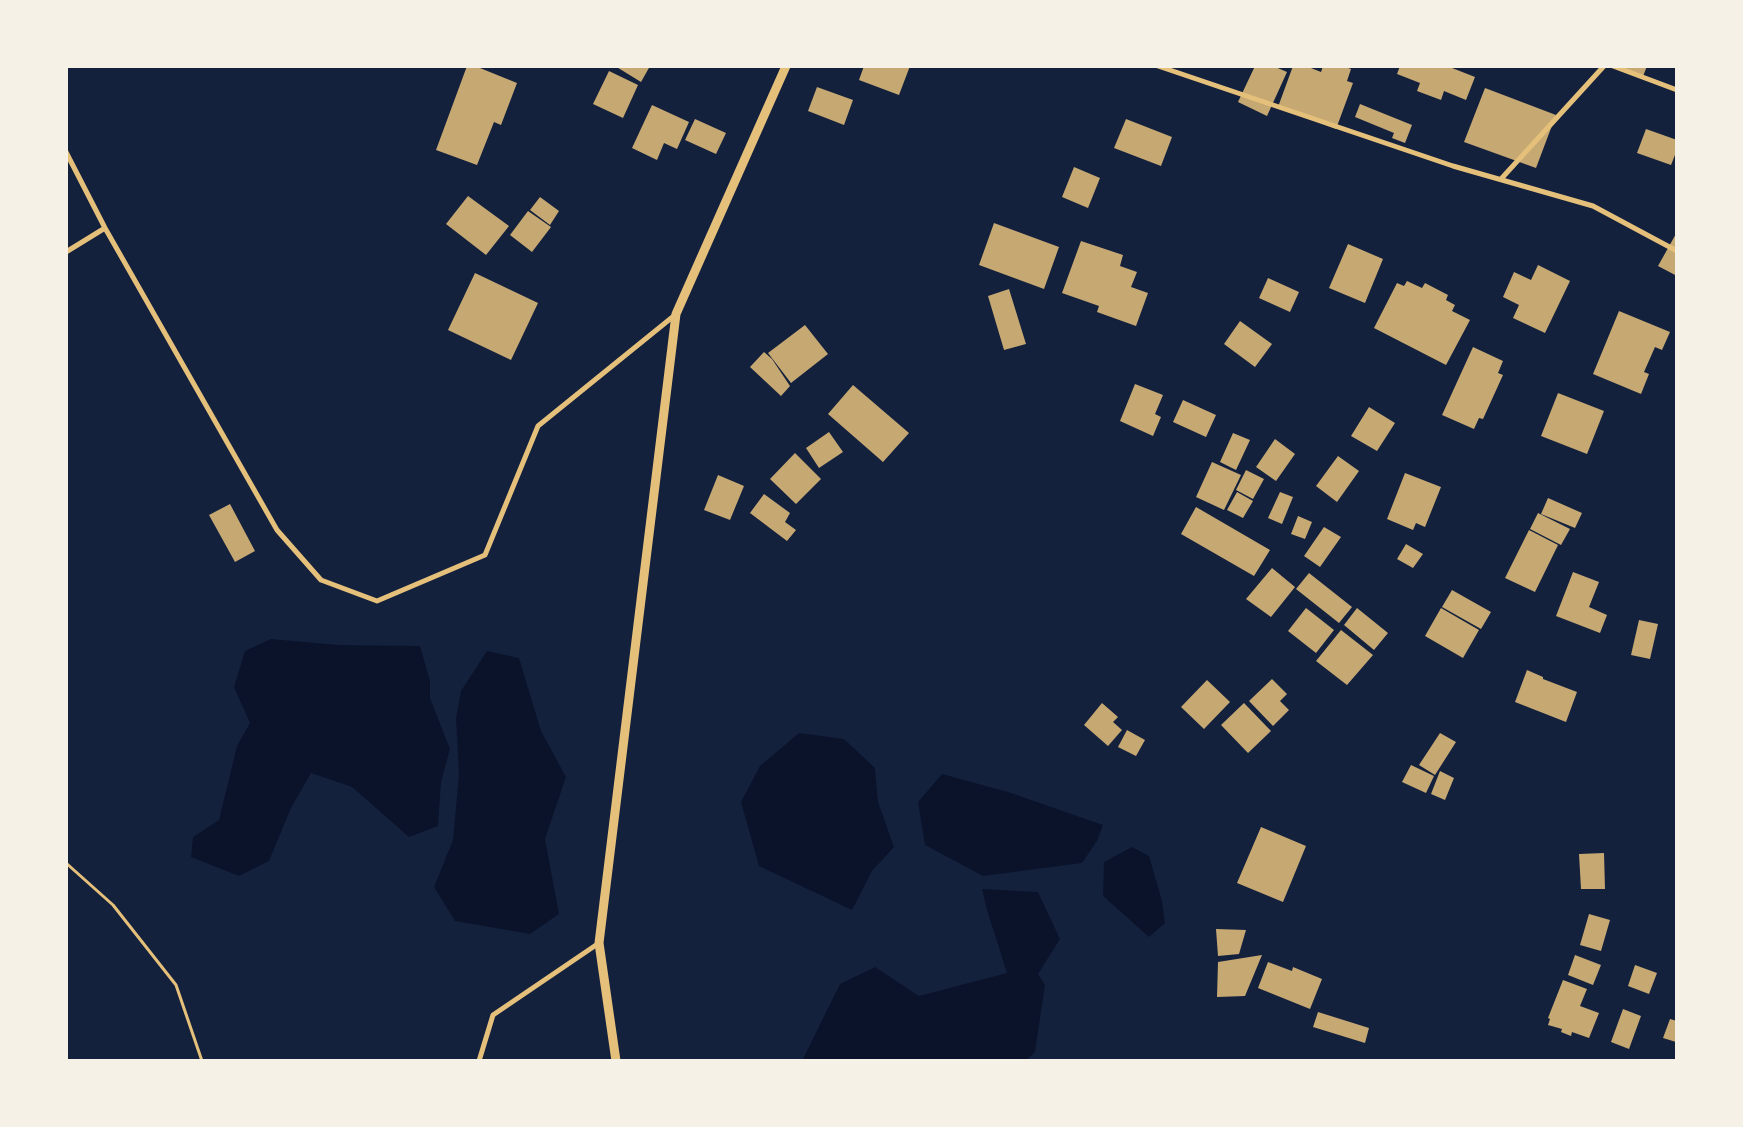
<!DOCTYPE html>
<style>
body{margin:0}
#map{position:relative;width:1743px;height:1127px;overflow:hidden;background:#14213d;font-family:"Libre Baskerville",serif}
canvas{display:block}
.frame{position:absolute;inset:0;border:68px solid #f6f1e7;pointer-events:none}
</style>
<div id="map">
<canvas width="1743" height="1127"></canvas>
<div class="frame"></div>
</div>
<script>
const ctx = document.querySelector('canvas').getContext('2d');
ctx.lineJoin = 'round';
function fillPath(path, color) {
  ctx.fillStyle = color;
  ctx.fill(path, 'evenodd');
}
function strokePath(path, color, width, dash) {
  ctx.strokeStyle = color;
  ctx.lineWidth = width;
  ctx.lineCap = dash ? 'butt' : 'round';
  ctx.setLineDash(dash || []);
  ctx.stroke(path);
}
fillPath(new Path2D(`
 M271,639L339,645L420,646L430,681V698L450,749L441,782L438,826L409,837L352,787L311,773L291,808L269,861L239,876L191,857L193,837L219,820L237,746L250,723L234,687L245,651Z
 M487,651L519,658L541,731L566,777L545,839L559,914L530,934L455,921L434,887L453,840L459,774L456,718L461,691Z
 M799,733L844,739L875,768L878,802L894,847L872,871L852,910L759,866L741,802L760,766Z
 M942,774L1008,792L1103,825L1097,841L1082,863L983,876L925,845L918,802Z
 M1132,847L1149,856L1162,901L1165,923L1149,937L1103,896L1104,862Z
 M982,889L1038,892L1060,939L1038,974L1045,985L1035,1052L1025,1061H802L840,984L875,967L919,996L1007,973L987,910Z`), '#0b132b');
fillPath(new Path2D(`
 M467,66H475L517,83L501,125L494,122L477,165L436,150Z
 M615,66H650L641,82Z
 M864,66H910L899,95L859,80Z
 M1255,66H1273L1287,72L1267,116L1238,102Z
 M1293,66H1306L1321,72L1323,66H1343L1351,69L1347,81L1353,83L1336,129L1278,107Z
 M1400,66H1447L1475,77L1466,100L1444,91L1441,100L1417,91L1420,83L1397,74Z
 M1609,66H1647L1642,79Z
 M609,71L638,85L623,118L593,104Z
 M817,87L853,100L844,125L808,111Z
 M1485,88L1556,115L1536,168L1464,142Z
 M1360,104L1412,125L1405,143L1392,138L1394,133L1355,117Z
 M652,105L689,122L677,149L664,143L657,160L632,148Z
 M695,119L726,133L716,154L685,140Z
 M1126,119L1172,137L1161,166L1114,148Z
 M1646,129L1677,140V150L1671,165L1637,153Z
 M1074,167L1100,178L1088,208L1062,197Z
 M468,196L509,226L486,255L446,224Z
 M540,197L559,211L550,225L530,210Z
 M528,211L551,227L532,252L510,235Z
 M994,223L1059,247L1044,289L979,265Z
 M1677,232V276L1658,266Z
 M1081,241L1123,255L1120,266L1137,272L1131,287L1148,293L1136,326L1097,312L1099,306L1062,293Z
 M1348,244L1383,259L1365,303L1329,288Z
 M1538,265L1570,281L1545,333L1513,318L1519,305L1503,297L1514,272L1531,280Z
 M475,273L538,303L511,360L448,330Z
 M1268,278L1299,292L1290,312L1259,298Z
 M1407,281L1422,288L1425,283L1448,295L1446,300L1455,305L1452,311L1470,320L1446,365L1374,328L1397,283L1404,286Z
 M1009,289L1026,344L1004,350L988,296Z
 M1619,311L1670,332L1662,350L1655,347L1644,372L1649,374L1641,394L1593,374Z
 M1240,321L1272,344L1255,367L1224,344Z
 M805,325L828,354L791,383L768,353Z
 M1473,347L1503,361L1498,373L1503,375L1483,419L1479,418L1474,429L1442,415Z
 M764,352L772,359L790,386L781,396L750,367Z
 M1135,384L1163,395L1155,414L1161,417L1153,436L1120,421Z
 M853,385L909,433L883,462L828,414Z
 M1558,393L1604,411L1587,454L1541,436Z
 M1183,400L1216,415L1206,437L1173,422Z
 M1369,407L1395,423L1377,451L1351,436Z
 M829,432L843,452L819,468L806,448Z
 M1233,433L1250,440L1236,470L1220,462Z
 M1275,439L1295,454L1276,481L1256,467Z
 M795,453L821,479L796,504L770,479Z
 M1338,456L1359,471L1337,502L1316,486Z
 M1212,462L1241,475L1224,510L1196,497Z
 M1246,470L1264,479L1253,499L1236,490Z
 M1405,473L1441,487L1425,527L1416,523L1413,530L1387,519Z
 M718,475L744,486L730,520L704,510Z
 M1237,492L1253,501L1243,518L1227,510Z
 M1280,492L1293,497L1282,524L1268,518Z
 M764,494L790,513L785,522L796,530L787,541L750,513Z
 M1548,498L1582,513L1575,528L1541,514Z
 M230,504L255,551L235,562L209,515Z
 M1196,507L1270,550L1254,576L1181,534Z
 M1538,513L1570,529L1561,545L1530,529Z
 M1298,516L1312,522L1305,539L1291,534Z
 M1324,527L1341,537L1320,567L1304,556Z
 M1529,530L1558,545L1535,592L1505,578Z
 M1406,544L1423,554L1413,568L1397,559Z
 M1272,568L1295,587L1271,617L1246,599Z
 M1573,572L1599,582L1589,607L1607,615L1600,633L1556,616Z
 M1309,573L1352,607L1339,623L1296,589Z
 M1452,590L1491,612L1481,629L1442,607Z
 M1306,608L1334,630L1316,653L1288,631Z
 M1357,608L1388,633L1374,650L1344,625Z
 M1441,608L1479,630L1463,658L1425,636Z
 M1639,620L1658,624L1650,659L1631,655Z
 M1341,630L1373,655L1347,685L1316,661Z
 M1527,670L1543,677V679L1577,692L1566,722L1515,702Z
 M1272,679L1287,694L1280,701L1289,710L1273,726L1249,701Z
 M1207,680L1230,702L1204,729L1181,707Z
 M1102,703L1118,717L1113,722L1122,730L1108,746L1084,725Z
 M1244,703L1271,731L1248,753L1221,725Z
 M1127,730L1145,740L1136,756L1118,747Z
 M1440,733L1456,742L1435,775L1419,765Z
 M1411,765L1434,776L1426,793L1402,782Z
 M1440,771L1454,778L1445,800L1431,794Z
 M1261,827L1306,846L1283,902L1237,883Z
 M1604,853L1605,889H1581L1579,854Z
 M1589,914L1610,920L1601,951L1580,945Z
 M1216,929L1246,930L1239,954L1218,956Z
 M1262,955L1245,996L1217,997L1218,962Z
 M1575,955L1601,965L1593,985L1568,975Z
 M1268,962L1292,971L1293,967L1322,979L1310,1009L1258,988Z
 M1635,965L1657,973L1649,994L1628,986Z
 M1563,980L1587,989L1580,1006L1599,1013L1589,1038L1572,1032L1571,1036L1561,1032L1562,1029L1548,1025L1550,1019L1548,1018Z
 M1623,1009L1641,1016L1629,1049L1611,1042Z
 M1318,1012L1369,1028L1365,1043L1313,1027Z
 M1670,1019L1677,1021L1676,1042L1663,1038Z`), '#c6a872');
strokePath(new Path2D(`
 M66,863L113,905L176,985L202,1061`), '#e5c07b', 3);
strokePath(new Path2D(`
 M1158,66L1453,166L1593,206L1677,251
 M1613,66L1677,90
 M66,152L105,228L277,530L321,580L377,601L485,555L538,426L675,315
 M1501,179L1604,66
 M66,252L105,228
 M479,1061L493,1015L599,943`), '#e5c07b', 5);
strokePath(new Path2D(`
 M616,1061L599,943L676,314L786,66`), '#e5c07b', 9);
</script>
